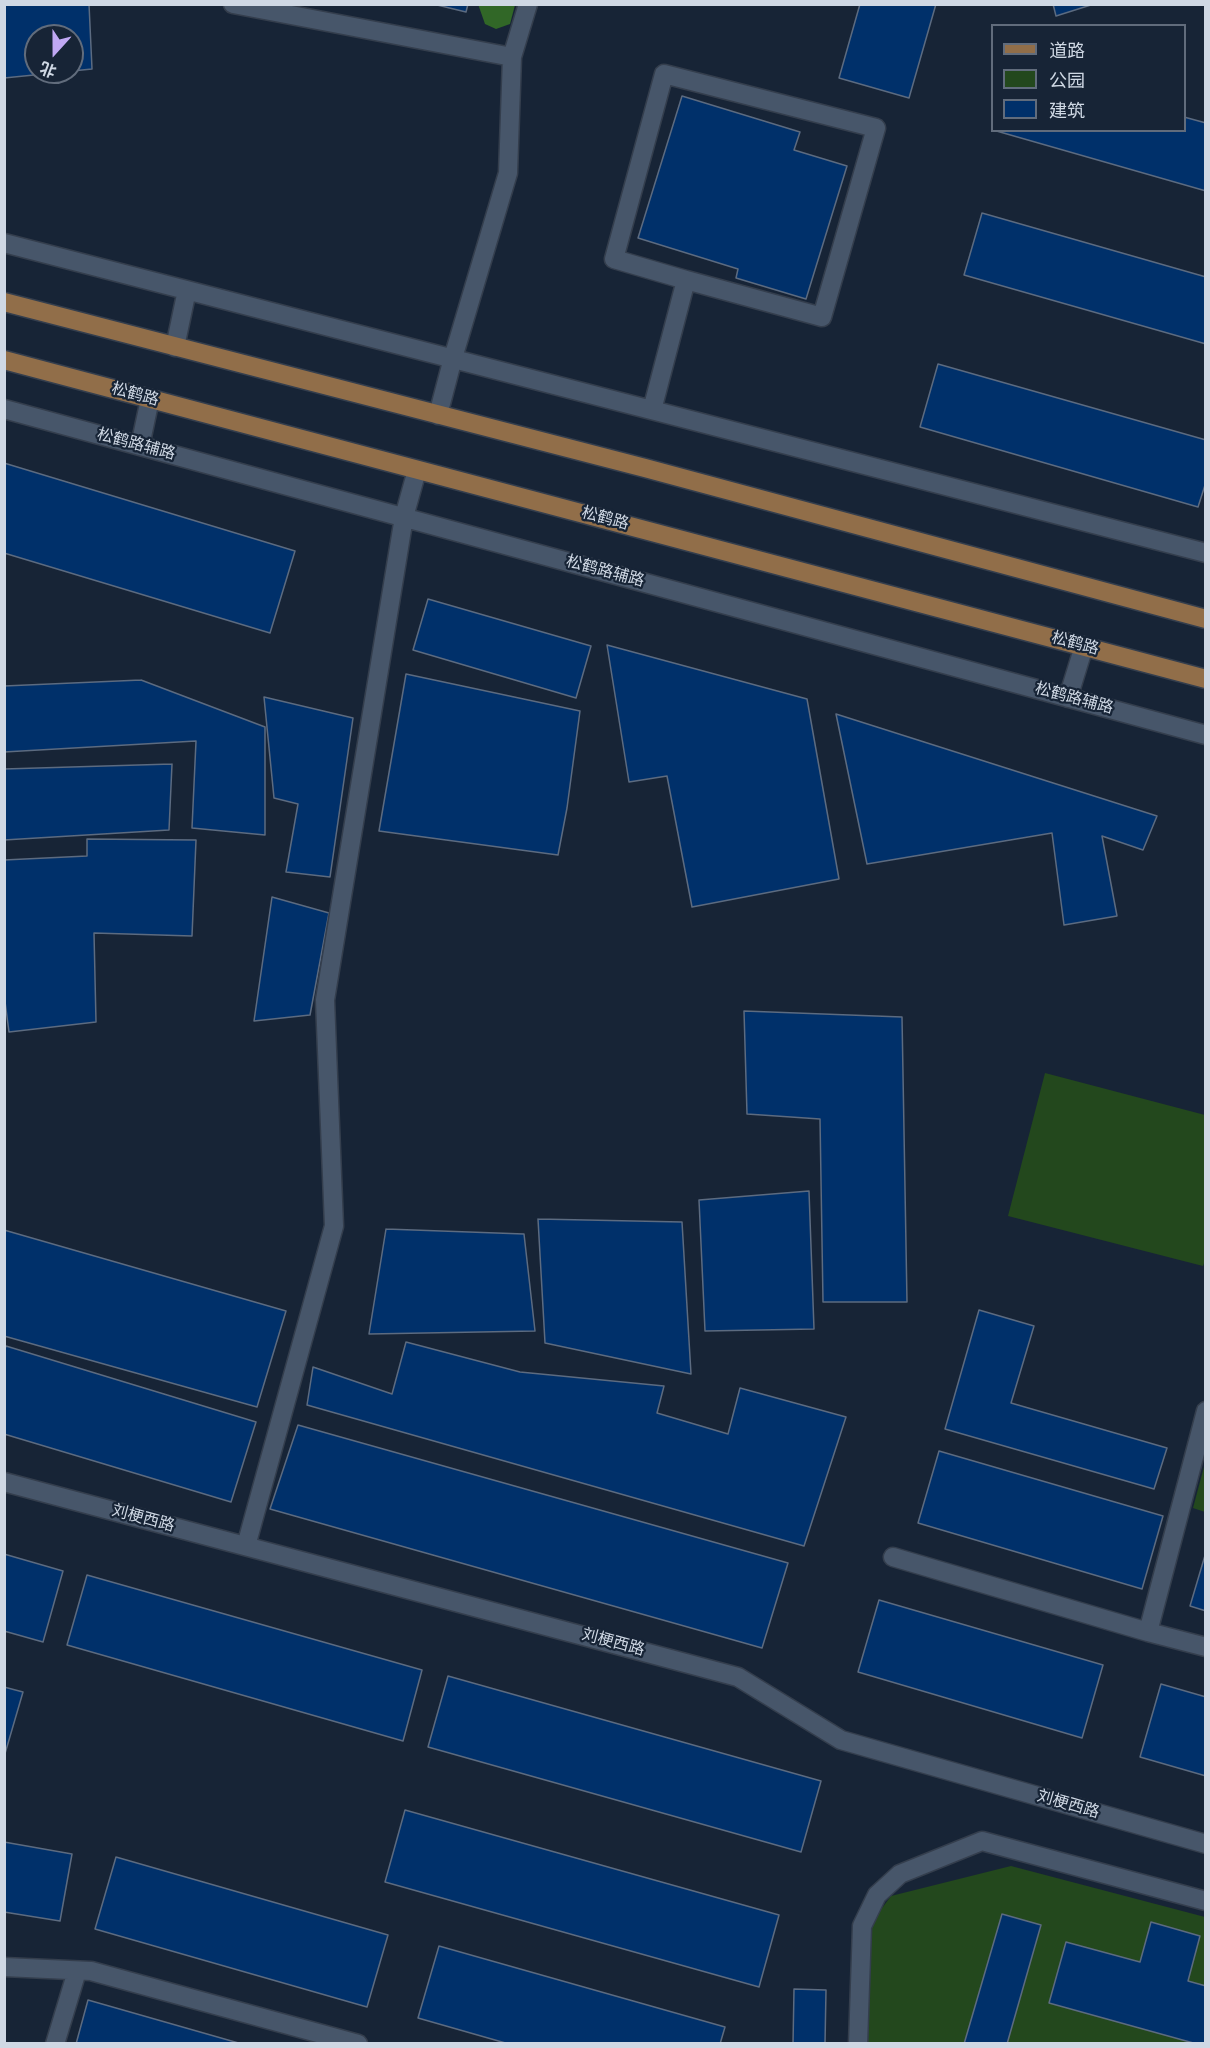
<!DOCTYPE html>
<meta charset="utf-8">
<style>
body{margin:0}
#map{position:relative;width:1210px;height:2048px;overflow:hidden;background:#172436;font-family:"Roboto Condensed","Noto Sans SC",sans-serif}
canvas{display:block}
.frame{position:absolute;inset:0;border:6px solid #cfd8e4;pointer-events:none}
.legend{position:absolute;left:991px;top:24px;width:195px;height:108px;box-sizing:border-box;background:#172436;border:2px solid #616c7c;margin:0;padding:8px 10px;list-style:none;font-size:18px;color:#cfd8e4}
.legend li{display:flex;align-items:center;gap:12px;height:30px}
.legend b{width:30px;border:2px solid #616c7c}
.north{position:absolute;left:24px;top:24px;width:60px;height:60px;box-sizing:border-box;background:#172436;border:2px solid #616c7c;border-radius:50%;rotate:201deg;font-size:16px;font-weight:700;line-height:24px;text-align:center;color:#cfd8e4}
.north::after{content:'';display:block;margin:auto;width:21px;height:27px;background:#c0a8f4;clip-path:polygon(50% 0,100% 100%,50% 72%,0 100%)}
</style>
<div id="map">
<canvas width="1210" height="2048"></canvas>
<div class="frame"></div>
<ul class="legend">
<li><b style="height:8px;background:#916e49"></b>道路</li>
<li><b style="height:16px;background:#23481d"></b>公园</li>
<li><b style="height:16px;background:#00306a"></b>建筑</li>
</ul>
<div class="north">北</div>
</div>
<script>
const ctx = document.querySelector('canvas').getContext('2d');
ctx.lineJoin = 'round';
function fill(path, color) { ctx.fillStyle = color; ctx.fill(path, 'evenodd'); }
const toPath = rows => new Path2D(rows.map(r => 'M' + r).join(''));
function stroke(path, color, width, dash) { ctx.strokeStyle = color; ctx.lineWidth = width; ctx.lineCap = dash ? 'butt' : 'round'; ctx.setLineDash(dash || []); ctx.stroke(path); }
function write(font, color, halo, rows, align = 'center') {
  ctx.font = font + ' "Roboto Condensed","Noto Sans SC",sans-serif'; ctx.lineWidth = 4.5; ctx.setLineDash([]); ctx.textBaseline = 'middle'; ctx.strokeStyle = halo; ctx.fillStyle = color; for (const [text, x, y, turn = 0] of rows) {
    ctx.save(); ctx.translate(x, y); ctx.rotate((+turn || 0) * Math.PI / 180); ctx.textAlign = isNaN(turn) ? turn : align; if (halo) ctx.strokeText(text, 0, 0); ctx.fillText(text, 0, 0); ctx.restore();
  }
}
fill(toPath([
 [1045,1073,1205,1115,1206,1258,1203,1266,1008,1216],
 [1205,1463,1206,1512,1205,1512,1193,1508],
 [1011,1866,1205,1917,1205,2043,860,2044,862,1935,891,1896]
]), '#23481d');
fill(toPath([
 [478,4,515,5,510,24,496,29,485,24]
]), '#316727');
const building = toPath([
 [4,4,89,4,92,69,72,71,72,36,36,36,36,72,64,72,4,78,4,4],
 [433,4,468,4,466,12,433,4],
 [860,4,936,4,909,98,839,78,860,4],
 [1053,4,1094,4,1056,16,1053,4],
 [682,96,800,132,794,150,847,166,806,299,736,278,738,269,638,238,682,96],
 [1184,117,1206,123,1206,191,993,130,1184,130,1184,117],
 [982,213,1206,277,1206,344,964,275,982,213],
 [938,364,1206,440,1206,482,1198,507,920,427,938,364],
 [4,463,295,551,270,633,4,553,4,463],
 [428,599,591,646,576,698,413,650,428,599],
 [607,645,807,699,839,879,692,907,667,776,629,782,607,645],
 [406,674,580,711,567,808,558,855,379,831,406,674],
 [141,680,265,727,265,835,192,828,196,741,4,752,4,686,141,680],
 [264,697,353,718,330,877,286,872,298,804,274,798,264,697],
 [836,714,1157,816,1143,850,1102,836,1117,916,1064,925,1052,833,867,864,836,714],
 [172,764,169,830,4,840,4,769,172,764],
 [87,839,196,840,192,936,94,933,96,1022,9,1032,4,994,4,860,87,856,87,839],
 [272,897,329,913,310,1015,254,1021,272,897],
 [744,1011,902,1017,907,1302,823,1302,820,1119,747,1114,744,1011],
 [809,1191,814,1329,705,1331,699,1200,809,1191],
 [538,1219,682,1222,691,1374,545,1343,538,1219],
 [386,1229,524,1234,535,1331,369,1334,386,1229],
 [4,1230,286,1311,257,1407,4,1336,4,1230],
 [979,1310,1034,1326,1011,1403,1167,1448,1154,1489,945,1429,979,1310],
 [406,1342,520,1372,664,1386,657,1413,728,1434,740,1388,846,1417,804,1546,307,1405,313,1367,392,1394,406,1342],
 [6,1346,256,1422,231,1502,4,1434,4,1352,6,1346],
 [298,1425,788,1563,762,1648,270,1509,298,1425],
 [939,1451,1163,1516,1142,1589,918,1523,939,1451],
 [1206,1552,1206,1611,1190,1606,1206,1552],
 [4,1554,63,1571,43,1642,4,1631,4,1554],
 [87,1575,422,1670,403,1741,67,1645,87,1575],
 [879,1600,1103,1665,1082,1738,858,1672,879,1600],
 [448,1676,821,1781,801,1852,428,1747,448,1676],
 [1161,1684,1206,1697,1206,1776,1140,1757,1161,1684],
 [4,1687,23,1692,4,1757,4,1687],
 [405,1810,779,1915,759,1987,385,1882,405,1810],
 [4,1842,72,1854,60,1921,4,1912,4,1842],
 [116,1857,388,1935,367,2007,95,1929,116,1857],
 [1002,1914,1041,1925,1007,2044,964,2044,1002,1914],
 [1151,1922,1200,1936,1188,1981,1206,1986,1206,2044,1197,2044,1049,2003,1066,1942,1140,1962,1151,1922],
 [439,1946,725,2027,720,2044,509,2044,418,2018,439,1946],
 [794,1989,826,1990,825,2044,793,2044,794,1989],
 [88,2000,242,2044,76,2044,88,2000]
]);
fill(building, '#00306a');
stroke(building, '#5c6b80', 1.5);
const minor = toPath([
 [233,4,512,57,508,173,453,358,438,415],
 [512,57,528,4],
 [4,243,1206,553],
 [175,347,187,290],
 [4,409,1206,735],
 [652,410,686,280,614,259,664,74,876,128,822,317,686,280],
 [140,446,150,399],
 [1068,698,1084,646],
 [4,1482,738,1677,841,1740,1206,1844],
 [246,1546,334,1226,325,1000,404,517,417,470],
 [893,1557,1148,1632,1206,1647],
 [1148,1632,1206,1411],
 [4,1967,91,1971,358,2044],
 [55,2044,77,1971],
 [858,2044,862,1926,877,1895,900,1874,982,1841,1206,1901]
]);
const major = toPath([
 [4,302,645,468,1206,619],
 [4,360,1206,679]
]);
stroke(minor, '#343e4d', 21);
stroke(major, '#343e4d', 21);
stroke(minor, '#47566a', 18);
stroke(major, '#916e49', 18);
write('16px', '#cfd8e4', '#172436', [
 ["松鹤路",135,395,15],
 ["松鹤路辅路",136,445,15],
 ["松鹤路",605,519,15],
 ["松鹤路辅路",605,572,15],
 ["松鹤路",1075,644,15],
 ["松鹤路辅路",1074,699,15],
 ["刘梗西路",143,1519,15],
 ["刘梗西路",613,1643,15],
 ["刘梗西路",1068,1805,16]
]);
</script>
